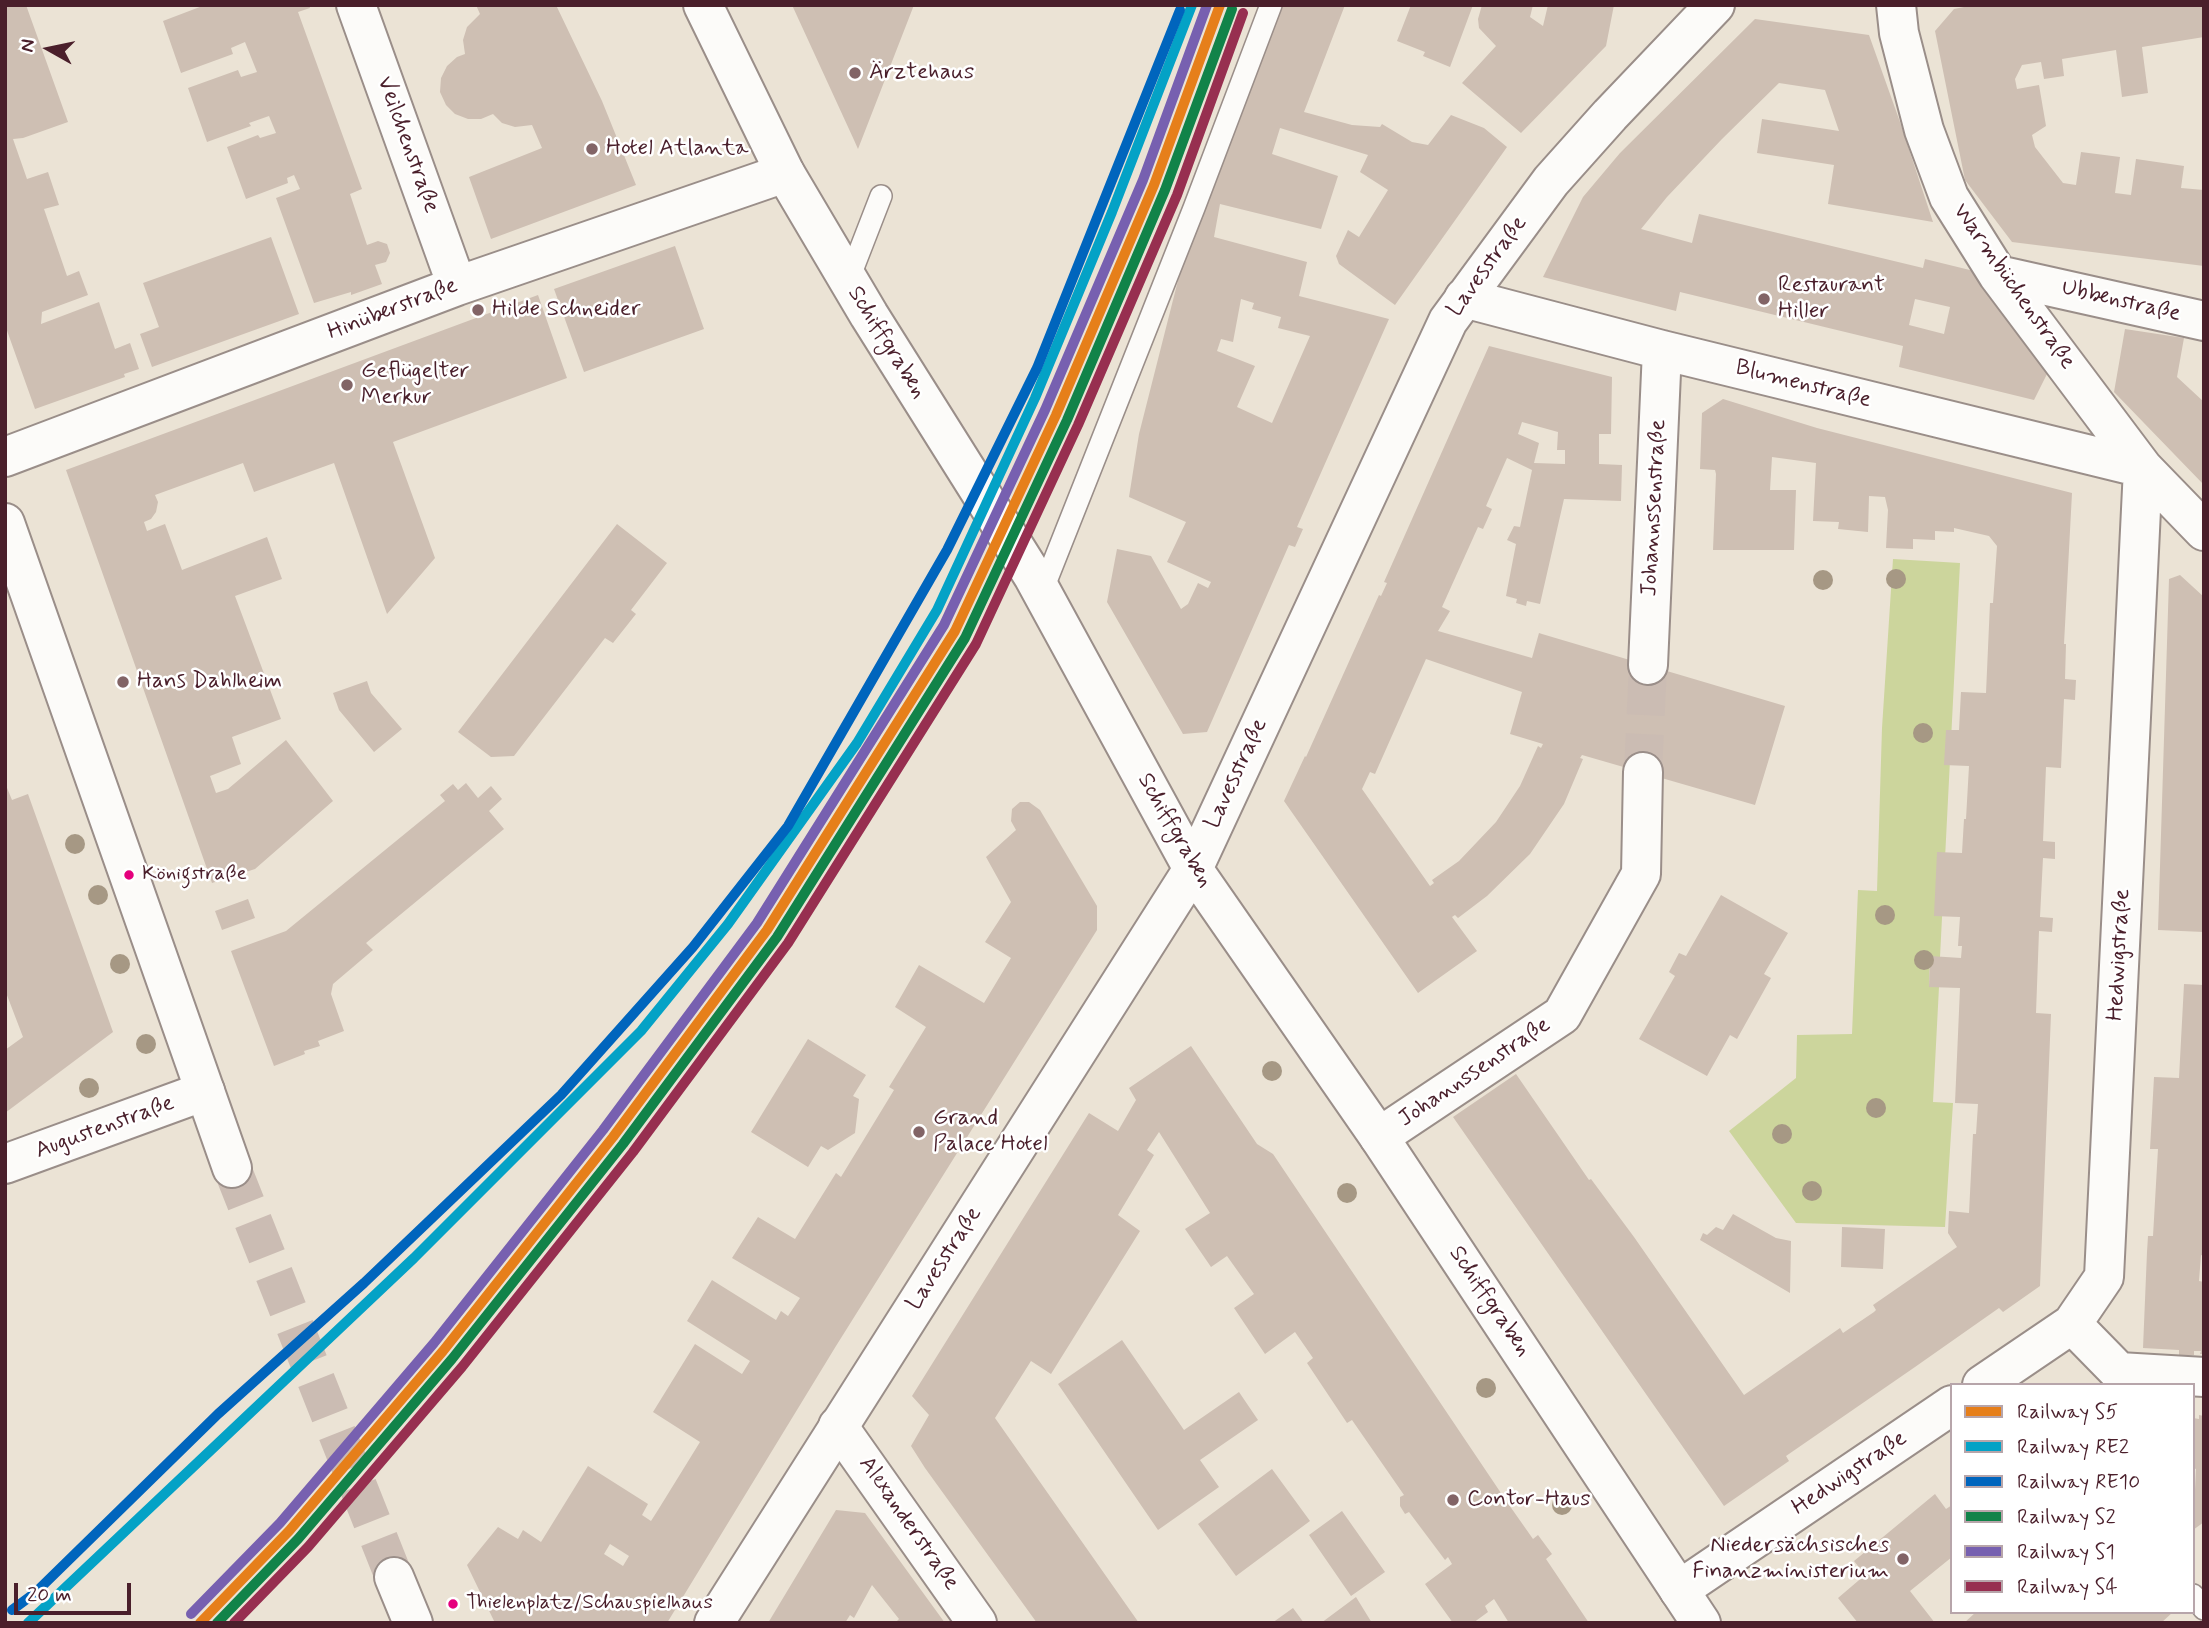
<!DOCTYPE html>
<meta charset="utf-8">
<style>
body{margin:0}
#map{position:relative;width:2209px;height:1628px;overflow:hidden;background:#ebe3d5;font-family:Mynerve,sans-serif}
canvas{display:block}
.frame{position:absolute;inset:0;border:7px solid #4a1f2b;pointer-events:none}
.legend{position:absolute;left:1950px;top:1383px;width:245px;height:231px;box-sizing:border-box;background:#fff;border:2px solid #b7a5aa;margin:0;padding:9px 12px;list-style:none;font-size:21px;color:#4a1f2b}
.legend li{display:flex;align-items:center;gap:14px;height:35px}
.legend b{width:35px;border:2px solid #b7a5aa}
.north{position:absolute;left:14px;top:14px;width:70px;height:70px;-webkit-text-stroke:5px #fff;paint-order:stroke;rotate:279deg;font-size:19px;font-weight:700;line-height:28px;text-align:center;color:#4a1f2b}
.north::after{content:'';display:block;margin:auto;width:24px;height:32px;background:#4a1f2b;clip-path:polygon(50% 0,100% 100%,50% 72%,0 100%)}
.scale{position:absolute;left:14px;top:1583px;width:117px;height:32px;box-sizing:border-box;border:4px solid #4a1f2b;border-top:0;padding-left:9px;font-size:21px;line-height:24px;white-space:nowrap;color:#4a1f2b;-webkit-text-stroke:5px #fff;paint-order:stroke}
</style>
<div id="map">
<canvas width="2209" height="1628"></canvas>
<div class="frame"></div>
<ul class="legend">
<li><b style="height:9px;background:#e67f1a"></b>Railway S5</li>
<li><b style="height:9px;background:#04a2c6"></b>Railway RE2</li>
<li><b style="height:9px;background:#0065bd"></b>Railway RE10</li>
<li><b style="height:9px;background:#118349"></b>Railway S2</li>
<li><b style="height:9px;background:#7760b0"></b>Railway S1</li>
<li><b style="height:9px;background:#972f50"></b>Railway S4</li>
</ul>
<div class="north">N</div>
<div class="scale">20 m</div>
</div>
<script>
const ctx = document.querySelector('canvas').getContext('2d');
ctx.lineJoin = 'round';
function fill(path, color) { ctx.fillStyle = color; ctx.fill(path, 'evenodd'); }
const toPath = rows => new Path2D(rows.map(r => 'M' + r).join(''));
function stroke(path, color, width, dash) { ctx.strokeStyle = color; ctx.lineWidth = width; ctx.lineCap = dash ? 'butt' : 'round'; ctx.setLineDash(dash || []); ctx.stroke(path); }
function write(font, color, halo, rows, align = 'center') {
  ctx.font = font + ' Mynerve,sans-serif'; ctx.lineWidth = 5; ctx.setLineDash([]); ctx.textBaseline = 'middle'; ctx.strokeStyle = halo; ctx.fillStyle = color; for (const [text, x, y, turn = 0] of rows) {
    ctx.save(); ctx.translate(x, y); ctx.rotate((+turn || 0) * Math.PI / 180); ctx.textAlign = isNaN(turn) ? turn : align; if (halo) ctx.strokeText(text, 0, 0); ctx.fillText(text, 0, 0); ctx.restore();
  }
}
fill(toPath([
 [1893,559,1960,563,1940,957,1930,957,1929,986,1939,987,1933,1102,1953,1103,1945,1227,1796,1223,1729,1131,1796,1078,1797,1035,1852,1034,1858,890,1877,891,1882,728]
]), '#ccd59c');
fill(toPath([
 [5,5,26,5,68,122,23,138,13,139,27,179,48,172,59,205,44,209,67,276,79,271,88,295,42,312,41,324,99,302,115,349,130,343,139,369,124,374,125,377,35,409,5,325],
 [205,5,207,7,212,5,309,5,310,8,298,12,362,189,350,194,367,245,378,241,387,244,390,253,386,262,375,265,382,284,351,295,351,292,314,303,276,198,300,189,294,175,287,178,288,183,246,199,227,147,258,135,260,138,276,133,269,116,249,123,251,126,207,142,188,88,238,70,241,77,257,72,245,42,231,48,233,54,181,73,163,21],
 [476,5,556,5,602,101,636,185,491,239,469,177,542,148,532,125,515,127,502,123,493,114,481,119,468,119,455,114,446,105,440,92,441,78,447,66,457,57,465,54,463,40,467,27,480,14],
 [792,5,914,5,858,149,854,140],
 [1281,5,1345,5,1304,112,1352,125,1380,127,1382,124,1412,142,1428,145,1451,115,1484,128,1507,147,1395,305,1339,264,1336,256,1348,230,1359,237,1388,190,1360,172,1368,155,1280,128,1272,154,1338,176,1321,229,1220,204,1214,237,1307,262,1299,296,1389,319,1297,527,1303,529,1295,547,1289,545,1207,732,1183,734,1107,602,1117,549,1151,556,1181,609,1188,604,1198,583,1208,588,1211,582,1167,562,1186,522,1129,497,1139,434,1187,245],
 [1241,299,1254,303,1252,309,1281,317,1278,328,1310,336,1272,423,1237,407,1255,366,1217,351,1221,339,1233,342],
 [1411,5,1473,5,1450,67,1423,56,1425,52,1397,41],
 [1482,5,1533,5,1530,17,1543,26,1548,5,1614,5,1606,46,1521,133,1462,83,1496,46,1479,28,1478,19],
 [1974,5,2204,5,2204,37,2142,47,2148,93,2122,97,2116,50,2062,59,2064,76,2044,79,2041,62,2022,65,2015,79,2017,89,2039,85,2046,126,2032,135,2035,147,2063,183,2076,185,2081,152,2120,157,2115,193,2131,195,2136,159,2184,166,2181,188,2204,190,2204,266,2012,242,1965,180,1935,31,1954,9],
 [1755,19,1869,35,1900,122,1933,222,1828,204,1834,165,1757,153,1762,119,1839,131,1825,90,1779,83,1722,139,1667,197,1641,229,1692,243,1699,214,1923,268,1925,259,1982,273,2047,374,2034,400,1899,367,1903,346,1680,292,1676,311,1543,277,1583,197,1620,153],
 [1915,299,1950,307,1944,334,1909,325],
 [271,237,299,314,152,367,140,334,159,327,143,283],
 [675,246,704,329,584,372,554,289],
 [538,295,567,378,393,442,435,558,387,614,334,463,254,492,243,463,155,495,158,502,156,512,151,519,144,522,147,531,165,524,182,570,267,537,282,579,235,596,281,719,232,737,241,764,210,776,216,793,228,789,286,740,333,801,255,869,212,883,66,470],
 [2125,329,2184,338,2177,377,2204,402,2204,485,2114,392],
 [1489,346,1612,377,1611,434,1599,434,1599,464,1622,465,1621,501,1564,499,1540,604,1527,601,1526,606,1516,603,1517,599,1506,596,1516,544,1507,540,1514,526,1520,527,1532,470,1507,458,1486,506,1492,509,1483,529,1478,527,1442,607,1450,611,1438,631,1532,658,1539,633,1542,634,1785,706,1755,805,1582,755,1580,758,1583,759,1564,804,1530,854,1487,896,1458,918,1455,915,1452,917,1477,951,1418,993,1284,801,1305,756,1306,757,1379,595,1381,596,1387,583,1384,582],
 [1522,422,1558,432,1557,450,1565,450,1565,464,1534,463,1539,443,1518,434],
 [1426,659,1522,692,1510,734,1543,744,1541,748,1538,746,1520,786,1496,822,1459,861,1432,880,1434,883,1430,886,1362,789,1370,772,1375,774],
 [1723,399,1817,428,2072,493,2064,644,2066,644,2065,679,2076,680,2075,700,2064,699,2061,768,2046,767,2043,841,2055,842,2055,859,2043,858,2040,917,2053,918,2052,932,2039,931,2036,1013,2051,1014,2040,1286,2003,1312,1999,1308,1915,1367,1786,1456,1789,1461,1724,1506,1453,1117,1516,1074,1589,1180,1591,1179,1634,1237,1744,1395,1840,1328,1843,1333,1874,1312,1876,1310,1873,1305,1957,1247,1948,1233,1949,1211,1969,1213,1973,1134,1976,1134,1978,1104,1955,1103,1960,988,1929,987,1930,956,1961,958,1962,946,1958,946,1960,917,1934,916,1937,852,1962,853,1964,819,1966,819,1969,766,1944,765,1946,730,1959,730,1961,692,1986,693,1990,603,1993,603,1997,546,1989,536,1954,528,1954,532,1935,531,1935,540,1913,539,1913,549,1886,548,1888,510,1885,497,1869,496,1868,532,1838,529,1839,522,1813,521,1816,463,1772,457,1770,490,1796,490,1794,550,1713,550,1716,474,1715,470,1700,469,1702,413],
 [617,524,667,563,631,610,636,614,613,643,605,638,514,756,491,757,458,732],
 [2180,575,2204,597,2204,932,2158,930,2169,579],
 [367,681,371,693,402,729,374,752,339,710,333,693],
 [5,783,12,800,28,794,113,1032,5,1113,5,1050,23,1037,5,990],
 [466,783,478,798,491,786,502,799,489,811,504,829,366,943,373,950,333,984,331,994,344,1031,318,1041,320,1046,304,1051,305,1054,274,1066,231,951,286,931,445,801,440,795,453,784,458,790],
 [1020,802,1029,802,1040,810,1097,906,1097,930,836,1346,667,1623,495,1623,467,1565,498,1527,518,1539,523,1530,541,1542,588,1466,648,1504,642,1515,651,1521,658,1510,700,1442,653,1412,695,1344,742,1374,750,1361,687,1321,712,1280,776,1320,781,1311,788,1316,800,1298,732,1258,758,1217,795,1239,836,1173,841,1177,894,1090,889,1087,926,1027,895,1007,919,965,984,1003,1011,958,985,942,1011,902,986,857,1016,830,1011,821,1012,809],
 [610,1544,629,1556,623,1566,604,1554],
 [1721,895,1788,933,1764,974,1771,978,1737,1039,1730,1035,1707,1076,1639,1039,1675,976,1669,972,1679,953,1686,956],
 [248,899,255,918,222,930,215,911],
 [2184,984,2204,985,2204,1256,2201,1255,2199,1281,2204,1282,2204,1354,2200,1354,2201,1351,2194,1351,2194,1355,2179,1355,2179,1350,2143,1348,2147,1252,2148,1236,2153,1236,2158,1149,2150,1149,2154,1077,2179,1078],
 [808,1039,866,1075,853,1096,859,1099,855,1133,828,1150,821,1146,808,1167,751,1132],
 [1191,1046,1257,1144,1273,1154,1507,1502,1533,1539,1538,1535,1552,1554,1546,1559,1589,1623,1509,1623,1494,1599,1485,1606,1488,1612,1473,1623,1453,1623,1425,1584,1452,1564,1448,1557,1445,1560,1409,1512,1405,1514,1400,1506,1400,1497,1404,1495,1352,1420,1347,1423,1307,1363,1313,1358,1295,1332,1265,1354,1234,1308,1254,1294,1227,1256,1211,1267,1185,1229,1210,1213,1159,1132,1147,1150,1154,1155,1118,1215,1140,1231,1051,1374,1031,1361,995,1418,1139,1623,1037,1623,925,1468,911,1446,929,1415,912,1396,1089,1113,1118,1131,1136,1100,1129,1088],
 [1733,1214,1776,1238,1791,1241,1790,1293,1700,1240,1703,1233,1707,1235,1716,1227,1723,1230],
 [1842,1227,1885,1229,1883,1269,1841,1267],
 [1122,1340,1184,1430,1239,1392,1258,1420,1200,1460,1219,1487,1158,1530,1058,1384],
 [2199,1415,2204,1416,2204,1522,2193,1530,2196,1469,2193,1468,2193,1418,2199,1419],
 [1272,1469,1310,1521,1236,1576,1198,1524],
 [1935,1494,1946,1509,1952,1505,1952,1557,1910,1591,1935,1623,1858,1623,1838,1598,1865,1575,1854,1561],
 [836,1510,865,1513,945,1623,895,1623,899,1619,872,1585,854,1618,850,1615,845,1623,768,1623],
 [1342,1511,1385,1572,1351,1596,1309,1535],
 [1356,1597,1372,1623,1321,1623],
 [1293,1608,1304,1623,1272,1623],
 [1976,1612,2173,1612,2161,1623,1964,1623]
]), '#cebfb3');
stroke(toPath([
 [1643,772,1648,665]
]), '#cbbcb3', 38, [38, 19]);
stroke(toPath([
 [232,1168,394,1577]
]), '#cbbcb3', 38, [38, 19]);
const lane = toPath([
 [848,281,881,196],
 [1041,594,1194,208,1271,5],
 [2193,1595,2204,1609]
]);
const street = toPath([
 [356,5,457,286],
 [1896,5,1899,33,1924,130,1949,197,1998,275,2143,468,2204,531],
 [1998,275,2204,321],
 [1464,298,1662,350,2143,468,2104,1277,2072,1324,1982,1385],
 [5,457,457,286,785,173],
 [1648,665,1662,350],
 [1379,1137,1562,1015,1641,874,1643,772],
 [5,1164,205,1091],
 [2072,1324,2119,1372,2204,1377],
 [838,1426,977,1623],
 [1679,1590,1952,1405]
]);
const secondary = toPath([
 [703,5,785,173,869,315,1033,576,1193,869,1379,1137,1701,1623],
 [5,523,232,1168],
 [394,1577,413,1623],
 [714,1623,1193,869,1448,321,1551,181,1610,115,1715,5]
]);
stroke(lane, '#9a8e89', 24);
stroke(street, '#9a8e89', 42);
stroke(secondary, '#9a8e89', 42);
stroke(lane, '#fcfbf9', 21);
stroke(street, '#fcfbf9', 38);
stroke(secondary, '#fcfbf9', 38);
stroke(toPath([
 [200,1623,289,1531,443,1351,613,1137,767,930,955,631,1056,415,1154,185,1220,5]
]), '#e67f1a', 10);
stroke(toPath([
 [28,1623,414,1258,641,1031,728,924,857,743,937,610,1035,398,1112,212,1192,5]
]), '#04a2c6', 10);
stroke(toPath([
 [12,1610,35,1593,218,1414,364,1283,561,1095,693,947,788,826,947,550,1037,368,1180,10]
]), '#0065bd', 10);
stroke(toPath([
 [217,1623,298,1539,452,1359,623,1144,777,937,965,638,1067,420,1165,190,1232,9]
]), '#118349', 10);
stroke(toPath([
 [191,1614,280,1523,434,1343,603,1130,757,923,944,625,1045,410,1143,180,1207,5]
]), '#7760b0', 10);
stroke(toPath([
 [234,1623,308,1547,462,1367,633,1152,788,943,976,644,1078,425,1177,195,1243,13]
]), '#972f50', 10);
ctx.fillStyle = '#a69884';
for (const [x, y] of [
 [1896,579],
 [1823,580],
 [1923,733],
 [75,844],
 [98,895],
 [1885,915],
 [1924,960],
 [120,964],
 [146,1044],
 [1272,1071],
 [89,1088],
 [1876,1108],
 [1782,1134],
 [1812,1191],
 [1347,1193],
 [1486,1388],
 [1562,1505]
]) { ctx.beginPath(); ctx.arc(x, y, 10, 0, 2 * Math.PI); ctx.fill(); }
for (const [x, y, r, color] of [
 [855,73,7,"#826466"],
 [592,149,7,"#826466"],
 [1764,299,7,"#826466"],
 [478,310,7,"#826466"],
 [347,385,7,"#826466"],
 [123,682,7,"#826466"],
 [129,875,6,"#e5007d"],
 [919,1132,7,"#826466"],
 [1453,1500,7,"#826466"],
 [1903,1559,7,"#826466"],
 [453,1604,6,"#e5007d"]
]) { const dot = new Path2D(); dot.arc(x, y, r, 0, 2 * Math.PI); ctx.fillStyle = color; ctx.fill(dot); stroke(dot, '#fff', 2.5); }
write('21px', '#4a1f2b', '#fff', [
 ["Königstraße",142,875],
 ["Thielenplatz/Schauspielhaus",466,1604]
], 'left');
write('23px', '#4a1f2b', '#fff', [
 ["Ärztehaus",869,73],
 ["Hotel Atlanta",606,149],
 ["Restaurant",1778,286],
 ["Hiller",1778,312],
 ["Hilde Schneider",492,310],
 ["Geflügelter",361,372],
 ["Merkur",361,398],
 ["Hans Dahlheim",137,682],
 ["Grand",933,1119],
 ["Palace Hotel",933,1145],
 ["Contor-Haus",1467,1500],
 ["Niedersächsisches",1889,1546,"right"],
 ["Finanzministerium",1889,1572,"right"]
], 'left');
write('23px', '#4a1f2b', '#fff', [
 ["Veilchenstraße",407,145,70],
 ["Lavesstraße",1488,267,-54],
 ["Warmbüchenstraße",2013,287,55],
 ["Ubbenstraße",2121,302,13],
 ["Hinüberstraße",393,310,-21],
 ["Schiffgraben",886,343,58],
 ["Blumenstraße",1803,385,14],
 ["Johannssenstraße",1655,508,-87],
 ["Lavesstraße",1237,774,-65],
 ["Schiffgraben",1174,831,60],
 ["Hedwigstraße",2120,955,-87],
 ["Johannssenstraße",1475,1073,-34],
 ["Augustenstraße",105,1128,-20],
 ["Lavesstraße",945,1259,-57],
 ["Schiffgraben",1489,1302,56],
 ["Hedwigstraße",1850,1474,-34],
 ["Alexanderstraße",908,1524,55]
]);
</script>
